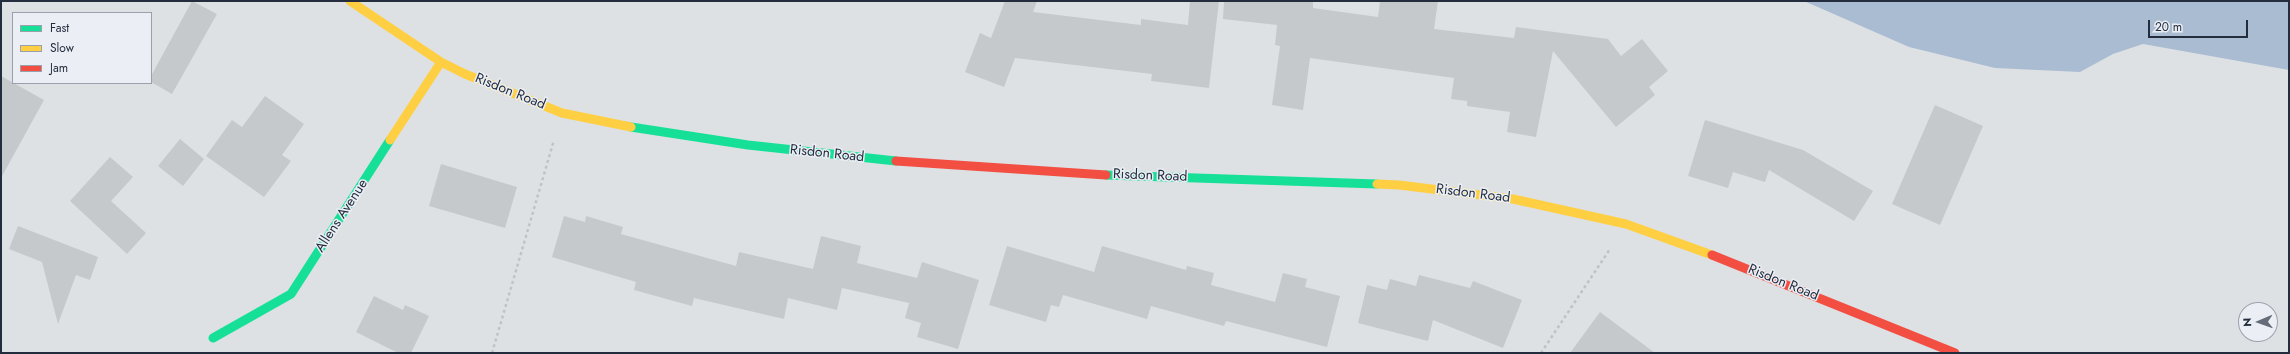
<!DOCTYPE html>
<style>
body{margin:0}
#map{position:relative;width:2290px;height:354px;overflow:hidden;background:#dee1e4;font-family:Jost,sans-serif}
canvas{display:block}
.frame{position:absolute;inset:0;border:2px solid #242d3e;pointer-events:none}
.legend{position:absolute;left:12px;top:12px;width:140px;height:72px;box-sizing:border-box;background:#ebeff5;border:1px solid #9ba1ac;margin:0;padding:5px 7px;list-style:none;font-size:12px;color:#242d3e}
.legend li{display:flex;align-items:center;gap:8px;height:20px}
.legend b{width:20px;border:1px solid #9ba1ac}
.north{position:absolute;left:2238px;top:302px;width:40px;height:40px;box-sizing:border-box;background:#ebeff5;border:1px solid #9ba1ac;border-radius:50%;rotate:268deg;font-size:11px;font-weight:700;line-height:16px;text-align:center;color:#242d3e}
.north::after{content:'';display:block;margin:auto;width:14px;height:18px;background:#656c78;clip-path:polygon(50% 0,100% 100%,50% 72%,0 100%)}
.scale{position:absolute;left:2148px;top:20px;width:100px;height:18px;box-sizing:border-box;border:2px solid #242d3e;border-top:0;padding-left:5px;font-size:12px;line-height:14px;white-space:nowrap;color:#242d3e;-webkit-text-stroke:3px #ebeff5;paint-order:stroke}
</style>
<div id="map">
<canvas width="2290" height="354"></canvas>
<div class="frame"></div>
<ul class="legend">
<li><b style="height:5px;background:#16e098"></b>Fast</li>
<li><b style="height:5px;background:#ffcf43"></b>Slow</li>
<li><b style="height:5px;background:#f24e42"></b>Jam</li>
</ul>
<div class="north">N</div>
<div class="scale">20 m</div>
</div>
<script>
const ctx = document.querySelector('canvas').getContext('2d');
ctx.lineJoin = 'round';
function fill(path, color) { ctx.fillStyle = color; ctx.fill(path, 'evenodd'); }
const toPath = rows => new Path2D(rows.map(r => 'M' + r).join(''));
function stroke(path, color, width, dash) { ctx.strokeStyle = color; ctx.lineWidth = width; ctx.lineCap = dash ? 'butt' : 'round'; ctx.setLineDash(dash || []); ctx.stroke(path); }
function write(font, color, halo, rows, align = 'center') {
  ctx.font = font + ' Jost,sans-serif'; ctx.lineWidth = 3; ctx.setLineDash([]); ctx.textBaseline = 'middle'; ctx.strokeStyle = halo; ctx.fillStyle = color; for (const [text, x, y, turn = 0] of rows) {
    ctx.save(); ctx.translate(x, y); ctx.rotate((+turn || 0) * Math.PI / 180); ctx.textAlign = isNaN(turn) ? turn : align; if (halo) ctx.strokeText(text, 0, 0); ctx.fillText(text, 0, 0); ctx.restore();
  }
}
fill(toPath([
 [1804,1,2289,1,2289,70,2143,44,2113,54,2080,72,1995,68,1909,47]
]), '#aabcd2');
fill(toPath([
 [192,1,217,14,172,94,151,82,151,76],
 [1005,1,1037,1,1033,12,1141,25,1141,19,1188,25,1190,1,1219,1,1209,88,1151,81,1152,74,1015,58,1004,87,965,72,980,33,991,38],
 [1224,1,1313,1,1313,8,1378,17,1380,1,1438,1,1434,29,1514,38,1516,27,1608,39,1621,56,1642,39,1668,71,1649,87,1655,95,1616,127,1553,51,1536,137,1507,132,1510,112,1467,106,1467,101,1451,99,1454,78,1310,58,1303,110,1272,105,1280,46,1275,45,1277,25,1223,19],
 [1,76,44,100,1,178],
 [265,96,304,124,282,155,291,161,264,197,206,156,232,120,242,127],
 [1935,105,1983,126,1940,225,1892,204],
 [1705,120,1803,150,1873,191,1854,221,1769,170,1765,182,1733,172,1728,188,1688,176],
 [180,139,204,159,183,186,158,166],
 [110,157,133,177,111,201,146,233,127,254,70,201],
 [441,164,517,187,505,228,429,206],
 [564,216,585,222,586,216,623,227,621,234,736,266,739,252,813,269,821,236,861,246,857,263,917,278,922,262,979,280,958,349,917,337,921,323,905,318,909,303,842,288,837,310,788,298,784,319,694,298,692,306,634,290,636,282,552,257],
 [18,226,98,257,90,280,76,275,58,324,42,262,9,249],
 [1007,246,1094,272,1102,246,1186,270,1187,266,1214,273,1211,285,1275,302,1283,273,1307,279,1305,287,1340,296,1327,347,1226,321,1224,326,1151,306,1147,319,1063,295,1059,307,1051,305,1046,322,989,305],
 [1419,275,1470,288,1473,281,1522,300,1503,348,1433,320,1428,341,1358,323,1367,285,1387,290,1390,279,1416,286],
 [374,296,403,310,405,305,429,316,411,353,398,353,356,332],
 [1600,312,1655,353,1570,353]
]), '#c5c9cc');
stroke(toPath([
 [492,353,554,140],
 [1541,353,1610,249]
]), '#c0c2c7', 2.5, [3, 3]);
stroke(toPath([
 [631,127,748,145,896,161],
 [1106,175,1377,184],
 [213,338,291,294,390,140]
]), '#16e098', 9);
stroke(toPath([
 [350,1,441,62,465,74,562,113,631,127],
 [390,140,441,62],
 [1377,184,1399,185,1513,199,1626,224,1712,255]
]), '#ffcf43', 9);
stroke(toPath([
 [896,161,1106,175],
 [1712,255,1955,353]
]), '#f24e42', 9);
write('14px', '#242d3e', '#ebeff5', [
 ["Risdon Road",510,92,22],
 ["Risdon Road",827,154,6],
 ["Risdon Road",1150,176,2],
 ["Risdon Road",1473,194,7],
 ["Allens Avenue",342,216,-57],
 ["Risdon Road",1783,283,22]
]);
</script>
